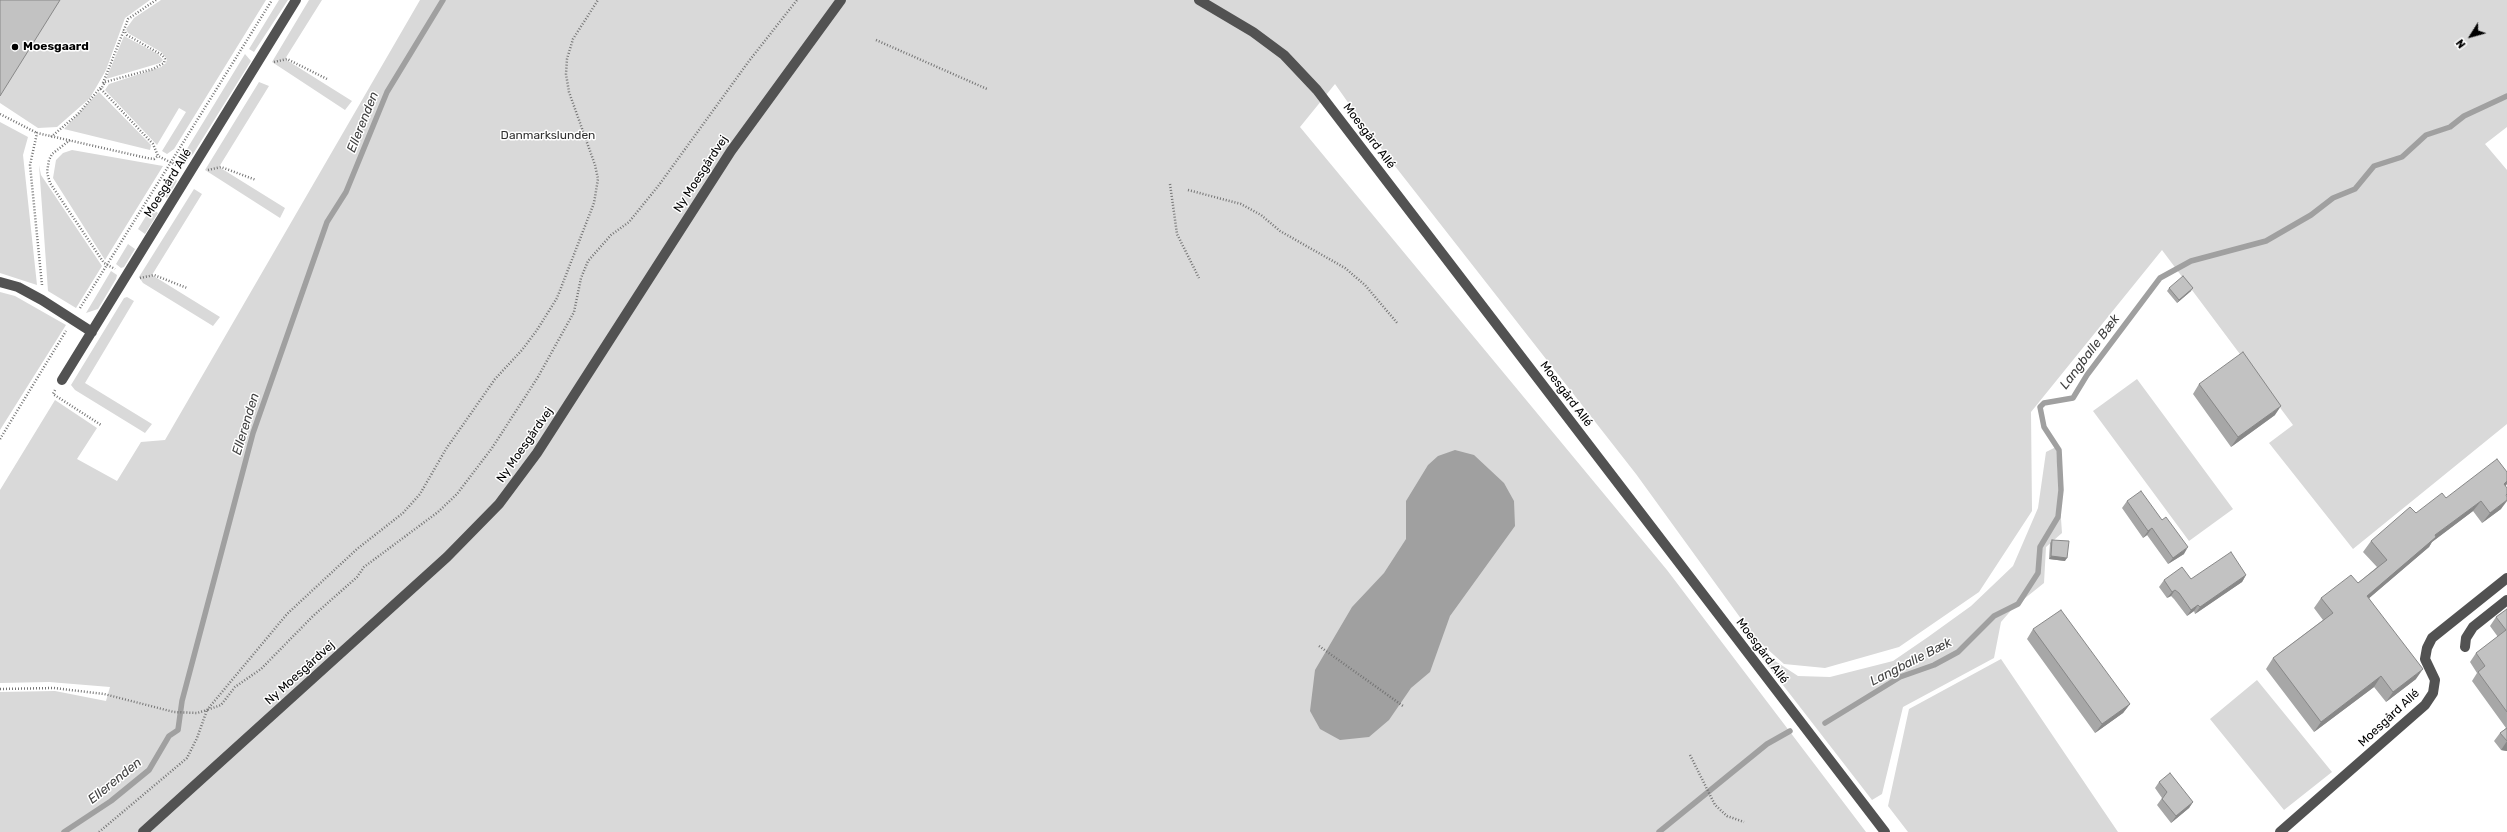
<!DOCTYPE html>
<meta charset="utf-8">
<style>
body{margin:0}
#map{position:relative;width:2507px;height:832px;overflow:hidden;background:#fff;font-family:Rubik,sans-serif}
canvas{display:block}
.north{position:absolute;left:2451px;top:16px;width:40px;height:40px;-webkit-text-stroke:3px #fff;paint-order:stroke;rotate:233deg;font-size:11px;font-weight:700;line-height:16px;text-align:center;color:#000}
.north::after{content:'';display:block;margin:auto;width:14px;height:18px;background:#000;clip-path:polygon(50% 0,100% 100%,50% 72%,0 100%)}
</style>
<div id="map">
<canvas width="2507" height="832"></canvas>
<div class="north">N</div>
</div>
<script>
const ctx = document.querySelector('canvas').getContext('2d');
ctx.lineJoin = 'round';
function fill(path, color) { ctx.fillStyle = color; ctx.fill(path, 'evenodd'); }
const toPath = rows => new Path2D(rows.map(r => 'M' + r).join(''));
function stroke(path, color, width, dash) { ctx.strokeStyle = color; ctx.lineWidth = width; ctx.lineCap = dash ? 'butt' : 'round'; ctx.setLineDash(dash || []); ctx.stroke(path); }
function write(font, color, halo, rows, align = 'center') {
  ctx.font = font + ' Rubik,sans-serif'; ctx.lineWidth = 3; ctx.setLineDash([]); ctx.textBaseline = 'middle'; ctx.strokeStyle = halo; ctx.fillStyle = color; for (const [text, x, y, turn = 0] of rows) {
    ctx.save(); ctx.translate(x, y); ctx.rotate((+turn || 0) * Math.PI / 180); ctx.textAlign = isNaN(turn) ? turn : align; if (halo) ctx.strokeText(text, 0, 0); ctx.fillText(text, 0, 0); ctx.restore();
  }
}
fill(toPath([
 [59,0,150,0,125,18,106,70,90,98,57,127,38,128,0,103,0,94],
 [161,0,266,0,174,149,167,154,162,151,186,112,179,108,157,145,105,90,109,84,161,67,166,63,167,59,161,52,128,33,126,29,134,18],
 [279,0,288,0,254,52,249,49],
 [309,0,322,0,285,59,352,101,345,110,272,62],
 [420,0,2507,0,2507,127,2485,144,2507,170,2507,424,2353,549,2269,443,2293,425,2162,250,2031,412,2032,511,1979,592,1899,647,1825,668,1784,664,1755,638,1636,474,1373,138,1335,84,1300,127,1667,570,1866,832,0,832,0,692,55,691,106,701,110,687,49,682,0,683,0,490,55,400,97,428,77,459,117,481,141,442,165,440],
 [124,36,158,54,163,60,160,63,106,79],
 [245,54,251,61,193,154,189,158,182,157],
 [259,82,269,86,219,167,285,208,280,218,205,170],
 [99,92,151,145,150,150,64,129],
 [0,122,28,137,23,155,37,285,0,273],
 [72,150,163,166,105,260,53,178,56,160,63,153],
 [39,165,41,175,102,266,76,308,48,291],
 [171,174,177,181,167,198,160,193],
 [194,189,202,194,152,275,220,317,213,326,143,283,139,277],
 [151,208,158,213,145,234,138,229],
 [128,244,135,249,124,267,121,268,116,264],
 [111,271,117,275,116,279,98,309,86,313],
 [0,292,15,296,66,325,0,430],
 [127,297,134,301,85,383,152,424,145,433,75,390,71,385,124,298],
 [2137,379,2233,509,2189,541,2093,411],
 [2056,447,2062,533,2046,547,2044,583,2014,607,2001,622,1994,658,1903,707,1882,794,1872,800,1762,658,1766,655,1798,676,1830,677,1893,661,1928,637,1971,606,2013,566,2038,508,2046,452],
 [2001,659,2103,810,2118,832,1908,832,1888,806,1909,709],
 [2257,680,2332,772,2284,810,2210,719]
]), '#d9d9d9');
fill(toPath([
 [1455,450,1474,455,1504,483,1514,501,1515,526,1450,616,1430,672,1411,688,1389,720,1369,737,1340,740,1320,729,1310,711,1315,670,1352,607,1384,573,1406,539,1406,501,1428,465,1438,456]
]), '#a0a0a0');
stroke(toPath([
 [1825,723,1900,677,1934,665,1958,652,1994,616,2018,604,2038,573,2040,547,2058,517,2061,490,2059,450,2044,427,2040,407,2044,403,2073,398,2087,375,2160,278,2191,261,2266,241,2311,215,2333,198,2355,189,2374,166,2402,157,2426,135,2450,127,2464,116,2507,96],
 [64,832,111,801,149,770,169,736,178,730,182,701,253,433,327,222,346,192,387,92,443,0],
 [1659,832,1767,744,1790,731]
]), '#a0a0a0', 5.5);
stroke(toPath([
 [156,0,128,19,124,30,127,35,162,55,165,59,164,63,153,69,105,82,101,89,153,144,158,156,178,166],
 [876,40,987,89],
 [274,62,287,59,327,79],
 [103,83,124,30],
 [0,114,37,133],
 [51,137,78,114,101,87],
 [70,140,52,154,49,160,47,172,50,183,104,263,115,269],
 [208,170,221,167,256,180],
 [1170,184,1177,234,1199,278],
 [1188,190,1241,204,1261,215,1280,231,1345,268,1365,285,1398,324],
 [140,278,154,275,187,288],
 [42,285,30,165,37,133,147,158,154,159,158,156],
 [80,308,272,0],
 [55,390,53,394,101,425],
 [0,439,66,331],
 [1319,646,1403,706],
 [0,689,54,688,104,694,174,712,197,713,207,710,287,614,357,549,403,513,420,494,446,449,495,379,522,350,537,330,557,298,594,203,598,179,595,165,569,92,566,74,567,59,573,39,598,0],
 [1690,755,1715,805,1727,816,1744,822],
 [99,832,187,758,197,738,207,710,221,705,235,687,261,669,313,616,357,577,364,567,438,512,457,494,492,448,538,377,574,312,581,278,588,261,611,235,629,222,659,185,749,61,797,0]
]), '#747474', 2.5, [1, 2]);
stroke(toPath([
 [1199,0,1253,32,1284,55,1317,90,1885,832],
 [0,282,18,287,42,300,92,332],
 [62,380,296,0],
 [2465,647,2466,638,2473,627,2507,600],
 [143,832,447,557,499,504,537,453,731,151,841,0],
 [2280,832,2425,705,2433,693,2435,680,2425,659,2427,648,2432,638,2507,578]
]), '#525252', 10);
fill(toPath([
 [2169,288,2191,291,2177,303,2167,291],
 [2199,384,2275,415,2231,447,2193,394],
 [2506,486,2501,509,2482,523,2473,511,2432,542,2429,547,2369,598,2416,679,2386,702,2374,687,2314,732,2266,669,2273,658,2323,620,2314,608,2321,598,2358,583,2377,567,2363,552,2371,541,2416,513,2446,498],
 [2127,501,2162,520,2184,554,2168,564,2147,535,2143,538,2122,508],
 [2052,540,2065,561,2049,559,2050,543],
 [2246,575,2242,582,2195,614,2194,611,2187,616,2174,599,2171,596,2167,598,2159,587,2164,580,2191,579],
 [2507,609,2507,751,2501,750,2494,741,2500,733,2506,728,2472,681,2477,673,2470,662,2476,653,2498,637,2490,626,2496,617],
 [2033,629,2130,704,2123,713,2095,733,2027,639],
 [2159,782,2193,802,2189,808,2171,823,2157,805,2162,798,2155,788]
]), '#a7a7a7');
fill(toPath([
 [2193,288,2191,291,2177,303,2179,300],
 [2281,406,2275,415,2231,447,2238,437],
 [2507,481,2507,484,2504,489,2504,484],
 [2507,500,2507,501,2501,509,2482,523,2490,513],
 [2481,501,2473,511,2432,542,2429,547,2360,606,2367,596,2435,535],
 [2152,528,2147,535,2143,538,2148,531],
 [2188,547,2184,554,2168,564,2173,558],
 [2051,556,2067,558,2065,561,2049,559],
 [2246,575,2242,582,2195,614,2200,607],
 [2175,590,2171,596,2167,598,2172,592],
 [2198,605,2194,611,2187,616,2191,610],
 [2423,669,2416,679,2386,702,2393,692],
 [2381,676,2374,687,2314,732,2321,722],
 [2130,704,2123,713,2095,733,2102,724],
 [2507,741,2507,751,2501,750],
 [2193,802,2189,808,2171,823,2176,816]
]), '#888');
const building = toPath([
 [0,0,60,0,0,96,0,0],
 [2183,276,2193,288,2179,300,2169,288,2183,276],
 [2243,352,2281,406,2238,437,2199,384,2243,352],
 [2497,459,2507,472,2507,481,2504,484,2507,488,2507,494,2506,495,2507,497,2507,500,2490,513,2481,501,2435,535,2436,537,2367,596,2423,669,2393,692,2381,676,2321,722,2273,658,2333,613,2321,598,2351,575,2358,583,2387,560,2371,541,2410,507,2416,513,2442,493,2446,498,2497,459],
 [2141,491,2162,520,2166,517,2188,547,2173,558,2152,528,2148,531,2127,501,2141,491],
 [2052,540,2069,541,2067,558,2051,556,2052,540],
 [2231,552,2246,575,2200,607,2198,605,2191,610,2179,593,2175,590,2172,592,2164,580,2182,567,2191,579,2231,552],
 [2507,609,2507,712,2478,672,2485,666,2476,653,2506,630,2496,617,2507,609],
 [2061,610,2130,704,2102,724,2033,629,2061,610],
 [2507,728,2507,741,2500,733,2507,728],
 [2170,773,2193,802,2176,816,2162,799,2167,792,2159,782,2170,773]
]);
fill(building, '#c2c2c2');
stroke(building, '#888', 1);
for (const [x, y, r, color] of [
 [15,47,4,"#000"]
]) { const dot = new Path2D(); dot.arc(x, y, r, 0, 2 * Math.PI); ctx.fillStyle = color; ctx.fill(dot); stroke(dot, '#fff', 1.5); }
write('bold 12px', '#000', '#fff', [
 ["Moesgaard",23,47]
], 'left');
write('12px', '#303030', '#fff', [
 ["Danmarkslunden",548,136]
]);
write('12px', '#000', '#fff', [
 ["Moesgård Allé",1369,136,53],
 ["Ny Moesgårdvej",701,174,-57],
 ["Moesgård Allé",168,183,-58],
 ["Moesgård Allé",1566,394,53],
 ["Ny Moesgårdvej",525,445,-55],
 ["Moesgård Allé",1762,651,53],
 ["Ny Moesgårdvej",300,673,-42],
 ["Moesgård Allé",2389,718,-43]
]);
write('italic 13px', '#414141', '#fff', [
 ["Ellerenden",363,122,-68],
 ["Langballe Bæk",2090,352,-53],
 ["Ellerenden",246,424,-73],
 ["Langballe Bæk",1911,662,-27],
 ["Ellerenden",115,781,-39]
]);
</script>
